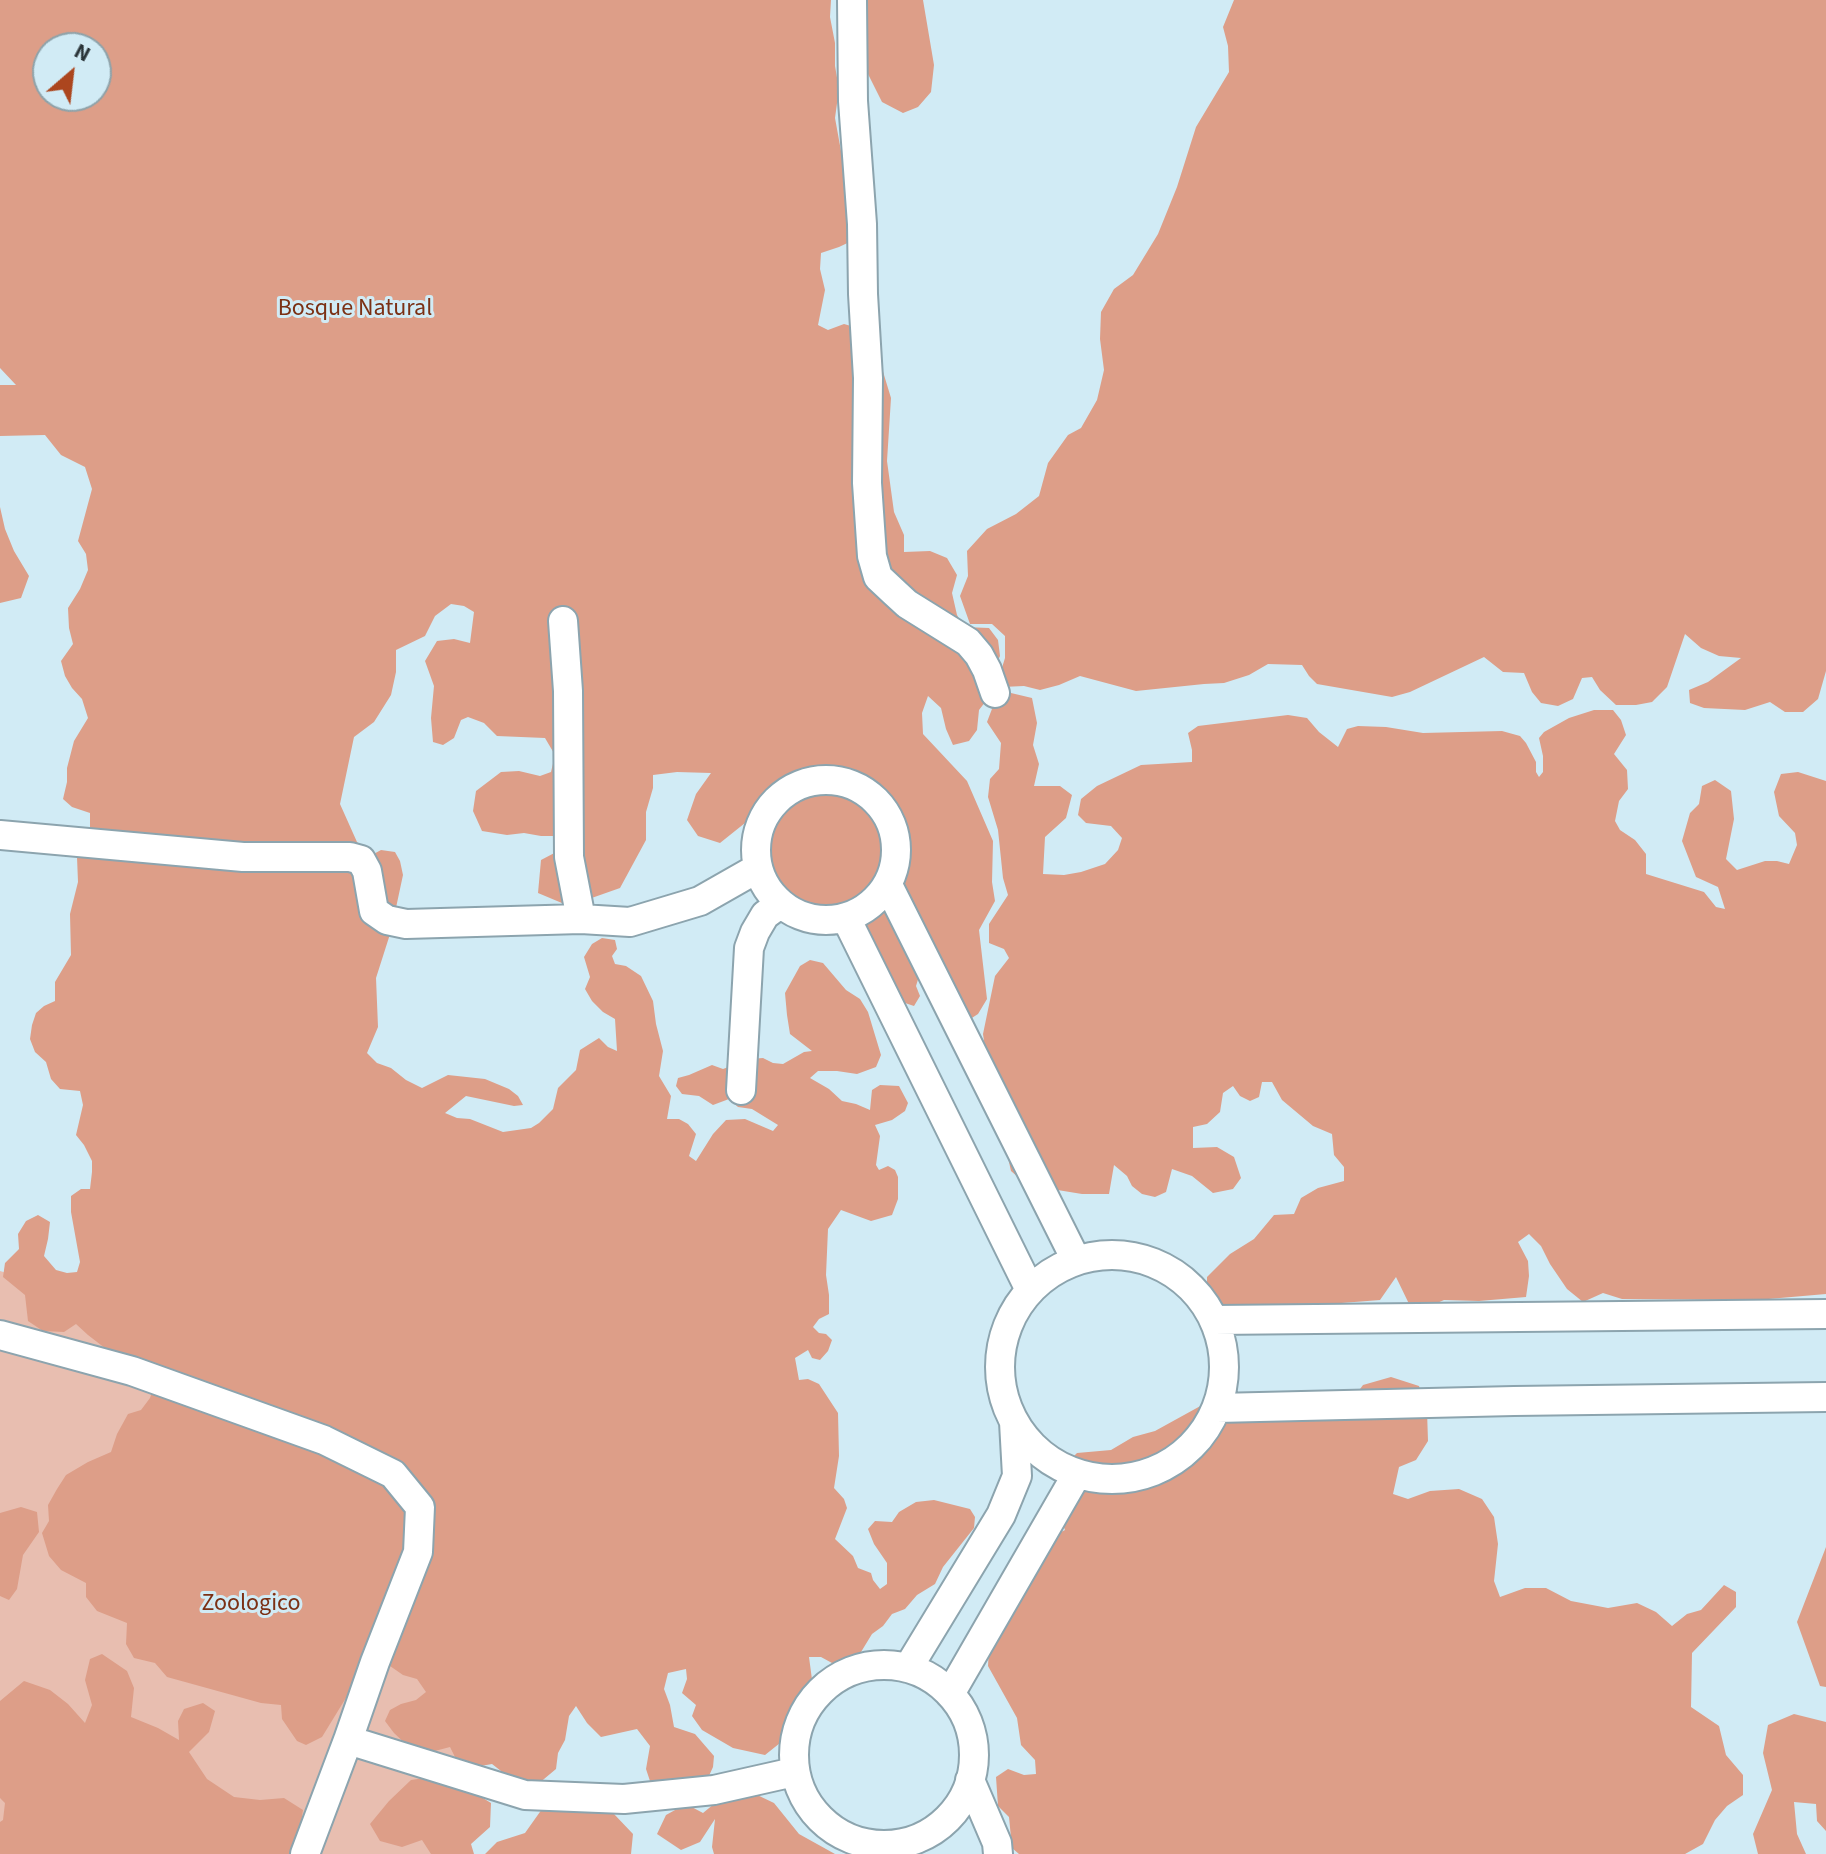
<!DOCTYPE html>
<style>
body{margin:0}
#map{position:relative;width:1826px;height:1854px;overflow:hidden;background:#d1ebf5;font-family:"Source Sans 3",sans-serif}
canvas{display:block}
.north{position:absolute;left:32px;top:32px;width:80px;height:80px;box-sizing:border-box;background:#d1ebf5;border:2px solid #8ea2a9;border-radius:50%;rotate:28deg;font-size:22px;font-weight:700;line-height:32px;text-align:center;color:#2a3438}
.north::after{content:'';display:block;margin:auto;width:28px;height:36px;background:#ac461e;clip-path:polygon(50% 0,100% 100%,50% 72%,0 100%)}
</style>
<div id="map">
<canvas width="1826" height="1854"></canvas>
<div class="north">N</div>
</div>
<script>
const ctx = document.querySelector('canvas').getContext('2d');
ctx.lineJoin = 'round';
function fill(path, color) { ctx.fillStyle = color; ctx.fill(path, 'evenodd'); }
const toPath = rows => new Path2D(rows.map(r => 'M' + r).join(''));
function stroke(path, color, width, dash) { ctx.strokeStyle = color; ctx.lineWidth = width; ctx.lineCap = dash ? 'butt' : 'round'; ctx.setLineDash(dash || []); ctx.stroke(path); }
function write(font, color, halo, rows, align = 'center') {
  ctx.font = font + ' "Source Sans 3",sans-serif'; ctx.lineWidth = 6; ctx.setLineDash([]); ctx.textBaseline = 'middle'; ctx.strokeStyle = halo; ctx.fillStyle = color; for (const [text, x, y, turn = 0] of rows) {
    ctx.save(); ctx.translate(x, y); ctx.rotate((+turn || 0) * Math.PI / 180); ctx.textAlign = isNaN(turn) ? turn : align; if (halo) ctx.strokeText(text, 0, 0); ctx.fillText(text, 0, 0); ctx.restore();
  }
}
fill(toPath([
 [0,1271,591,1447,448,1854,0,1854]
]), '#e8beb0');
fill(toPath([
 [0,0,831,0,830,17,835,43,835,66,839,89,835,118,841,151,854,157,872,213,878,241,878,271,870,309,858,238,839,247,821,253,820,269,825,290,818,325,828,330,844,324,865,330,874,342,891,398,887,461,894,512,904,535,904,552,930,551,947,558,957,575,952,593,957,615,964,627,989,628,998,640,1000,656,993,671,992,693,979,710,977,730,969,741,953,745,946,729,941,708,928,696,922,713,923,734,967,781,993,841,992,882,995,901,979,930,987,999,978,1014,964,1023,920,973,916,986,920,996,914,1006,896,1000,854,915,822,921,797,913,766,898,754,887,753,862,772,836,779,817,750,819,720,843,698,836,687,820,696,794,711,773,677,772,653,775,653,788,646,812,646,840,620,888,569,906,538,893,541,860,562,849,583,848,567,836,541,836,524,833,507,835,482,831,473,811,476,791,501,772,519,771,540,776,551,772,555,755,545,738,497,736,484,723,468,717,461,720,454,738,443,745,433,742,431,718,434,686,425,661,437,641,454,639,470,643,474,612,464,606,451,604,435,616,425,636,396,650,396,672,391,695,374,722,354,737,340,804,357,842,370,856,381,850,395,852,400,861,403,875,391,931,376,978,378,1027,367,1053,377,1063,391,1068,406,1080,422,1088,448,1075,485,1079,509,1089,518,1096,523,1105,514,1106,466,1096,445,1113,457,1118,470,1119,503,1132,531,1128,539,1123,553,1109,558,1088,576,1070,580,1050,599,1038,608,1047,617,1051,615,1019,603,1012,592,1001,585,989,590,977,584,957,592,944,602,938,615,940,617,949,612,956,615,964,626,966,641,976,653,1001,656,1024,663,1051,659,1076,671,1096,667,1119,679,1119,688,1124,696,1134,689,1156,696,1161,713,1134,726,1120,745,1119,773,1131,778,1125,752,1109,738,1107,729,1099,713,1105,699,1096,682,1094,676,1086,678,1078,689,1075,712,1065,723,1069,750,1059,763,1058,773,1063,783,1064,804,1052,812,1051,790,1034,787,1015,785,993,800,966,810,960,823,963,846,990,860,999,868,1012,881,1055,876,1067,857,1074,837,1071,818,1071,810,1078,829,1089,842,1101,856,1104,870,1110,872,1090,880,1085,899,1086,908,1103,905,1111,892,1120,875,1125,880,1136,876,1165,879,1170,888,1166,895,1170,898,1177,898,1199,892,1215,871,1221,841,1210,828,1229,826,1275,829,1295,829,1314,819,1319,813,1327,819,1333,826,1334,832,1340,828,1351,820,1360,812,1358,808,1350,795,1358,799,1380,808,1379,819,1384,838,1413,839,1456,834,1488,844,1499,847,1508,835,1539,853,1556,858,1568,871,1573,873,1580,880,1589,887,1584,887,1563,874,1544,868,1529,875,1521,892,1522,899,1512,916,1502,934,1500,970,1509,975,1517,974,1528,943,1567,935,1584,917,1595,905,1609,892,1614,883,1626,872,1634,861,1652,849,1663,832,1663,821,1657,809,1657,813,1687,806,1700,792,1715,780,1743,765,1755,733,1748,702,1730,692,1716,696,1705,682,1693,687,1679,686,1669,668,1673,664,1689,670,1705,674,1727,695,1734,714,1756,713,1767,708,1778,660,1791,650,1781,646,1769,650,1746,637,1729,601,1737,587,1723,576,1706,569,1716,565,1740,558,1753,556,1769,538,1784,510,1778,492,1764,464,1769,456,1759,450,1747,431,1752,410,1748,394,1733,385,1721,390,1710,401,1704,416,1700,426,1692,417,1679,403,1675,390,1666,392,1650,399,1640,395,1621,388,1607,376,1619,352,1688,322,1737,306,1745,297,1741,282,1719,281,1705,261,1703,167,1677,155,1663,134,1658,126,1644,127,1623,97,1611,86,1597,86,1583,61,1570,49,1556,42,1533,49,1521,48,1505,57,1489,66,1475,88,1462,111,1452,117,1434,128,1414,141,1410,150,1398,154,1386,88,1335,76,1324,64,1332,43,1331,28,1321,25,1295,3,1277,5,1263,19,1249,18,1234,26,1221,38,1215,50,1222,48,1239,44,1256,56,1270,67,1273,77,1272,80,1262,71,1212,71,1196,81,1189,90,1189,92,1172,92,1161,84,1145,76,1135,83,1105,80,1091,60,1089,51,1079,46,1062,35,1052,30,1039,32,1025,36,1013,44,1006,55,1001,55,982,71,955,70,914,78,882,77,857,81,842,90,831,90,813,72,807,63,799,67,782,67,768,74,741,88,718,82,699,72,688,65,676,61,661,73,644,69,628,68,608,80,589,88,570,86,554,78,541,92,489,85,467,61,455,45,435,0,436,0,385,16,385,0,368],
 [48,48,96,48,96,96,48,96],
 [858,0,923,0,934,65,931,92,918,107,903,113,882,102,857,52],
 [1234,0,1826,0,1826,671,1818,699,1803,712,1785,712,1770,702,1745,710,1704,708,1690,703,1689,690,1708,682,1741,658,1719,656,1701,648,1685,634,1667,687,1652,702,1636,705,1616,705,1600,690,1592,677,1582,678,1573,699,1558,706,1541,703,1532,692,1524,673,1503,672,1484,657,1410,692,1392,697,1317,684,1309,676,1302,665,1268,664,1249,675,1224,683,1204,684,1136,691,1080,676,1059,685,1040,690,1024,686,1002,687,1001,671,1005,658,1005,636,992,624,970,624,960,596,968,576,967,551,987,529,1016,514,1039,496,1048,463,1068,435,1081,428,1097,400,1104,370,1100,339,1101,312,1114,289,1133,275,1158,234,1177,187,1196,127,1229,72,1228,46,1223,27],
 [0,507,5,529,14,551,29,576,21,598,0,603],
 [1011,693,1032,698,1037,723,1033,745,1039,764,1034,786,1060,786,1072,795,1066,818,1045,837,1043,874,1064,875,1081,872,1105,864,1118,850,1122,838,1111,826,1086,823,1078,815,1081,799,1097,786,1141,765,1192,762,1192,750,1188,733,1198,726,1288,715,1307,718,1319,732,1338,747,1347,729,1358,726,1386,727,1423,733,1502,731,1520,736,1526,743,1536,762,1536,772,1539,777,1543,772,1543,756,1539,738,1544,732,1569,718,1594,710,1613,710,1621,720,1626,735,1614,754,1627,770,1628,789,1619,801,1615,821,1620,830,1635,840,1646,854,1646,874,1704,892,1716,907,1725,909,1718,887,1696,877,1682,841,1690,813,1699,804,1702,786,1715,780,1731,791,1734,819,1726,859,1737,870,1765,861,1777,861,1789,864,1797,845,1795,833,1779,816,1774,792,1781,774,1798,772,1826,781,1826,1294,1757,1300,1622,1299,1603,1293,1583,1302,1567,1289,1550,1264,1541,1246,1529,1234,1518,1242,1528,1261,1529,1276,1526,1297,1479,1301,1444,1300,1428,1307,1411,1308,1396,1277,1380,1300,1227,1312,1215,1304,1207,1291,1207,1277,1230,1254,1254,1239,1274,1215,1294,1214,1301,1198,1318,1188,1344,1181,1344,1167,1334,1155,1332,1134,1313,1126,1282,1100,1272,1082,1262,1082,1259,1097,1250,1101,1240,1096,1233,1086,1223,1093,1220,1112,1207,1124,1193,1127,1193,1148,1217,1147,1234,1157,1241,1178,1233,1189,1213,1193,1192,1176,1172,1169,1166,1192,1155,1197,1142,1194,1132,1186,1127,1176,1114,1165,1109,1194,1082,1194,1027,1185,1011,1171,988,1069,983,1034,995,976,1009,958,1004,949,989,943,989,924,1008,895,1003,878,998,830,988,797,990,779,999,769,1001,743,987,722,995,701],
 [1391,1377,1419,1386,1427,1411,1428,1441,1416,1460,1399,1467,1393,1494,1408,1499,1430,1491,1459,1489,1482,1499,1494,1517,1498,1544,1494,1581,1500,1597,1525,1588,1546,1588,1571,1601,1608,1608,1637,1603,1656,1612,1672,1626,1687,1614,1701,1610,1724,1585,1736,1592,1736,1607,1692,1653,1691,1707,1719,1726,1726,1755,1743,1775,1743,1795,1727,1806,1715,1820,1703,1844,1685,1854,1019,1854,1012,1848,1009,1817,998,1806,996,1777,1008,1769,1024,1775,1036,1774,1035,1760,1021,1745,1017,1718,988,1666,989,1648,1043,1541,1065,1530,1051,1496,1058,1472,1077,1453,1111,1450,1133,1437,1155,1431,1204,1404,1239,1393,1332,1410,1352,1400,1363,1385],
 [21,1507,37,1512,39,1532,23,1555,17,1589,9,1600,0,1596,0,1513],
 [1826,1547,1826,1687,1820,1686,1797,1622],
 [102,1654,127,1671,134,1688,131,1717,158,1728,179,1740,178,1721,184,1709,203,1703,215,1711,209,1732,189,1752,207,1779,234,1797,260,1800,284,1798,303,1810,300,1830,291,1854,0,1854,0,1822,3,1820,5,1803,0,1798,0,1701,24,1681,50,1690,68,1704,85,1723,92,1705,85,1680,90,1659],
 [1794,1714,1826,1722,1826,1831,1817,1821,1816,1804,1794,1802,1797,1834,1806,1854,1758,1854,1753,1834,1772,1790,1763,1753,1768,1725],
 [438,1776,460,1784,491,1803,490,1827,471,1844,474,1854,431,1854,422,1840,402,1847,380,1841,370,1824,389,1801,411,1780],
 [753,1793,774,1803,799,1834,835,1854,714,1854,712,1847,715,1819,700,1842,681,1850,657,1834,666,1815,686,1804,703,1813,720,1799],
 [547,1802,584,1804,614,1814,633,1834,631,1854,485,1854,497,1842,525,1833]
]), '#dd9e88');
const minor = toPath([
 [852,0,853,101,862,224,863,294,868,378,867,483,872,556,878,577,894,592,907,604,968,642,979,655,987,670,995,693],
 [563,621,568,691,569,857,581,919,630,922,700,901,758,868],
 '756 850a70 70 0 1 1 140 0a70 70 0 1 1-140 0Z',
 [0,835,243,857,350,857,361,860,367,871,374,911,387,920,406,924,581,919],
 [888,885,1076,1260],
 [846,918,1030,1290],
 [741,1090,749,948,755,932,765,915,780,904],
 '1000 1367a112 112 0 1 1 224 0a112 112 0 1 1-224 0Z',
 [1214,1320,1826,1314],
 [0,1335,132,1371,324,1440,393,1474,420,1507,418,1552,375,1662,348,1740,305,1854],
 [1217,1408,1514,1401,1826,1397],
 '794 1755a90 90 0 1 1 180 0a90 90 0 1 1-180 0Z',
 [908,1668,1001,1515,1017,1476,1014,1422],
 [950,1694,1077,1474],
 [348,1740,525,1795,624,1799,714,1790,794,1772],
 [970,1780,997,1843,998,1854]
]);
stroke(minor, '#8ca4ae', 32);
stroke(minor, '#fff', 28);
write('24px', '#7b3014', '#d1ebf5', [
 ["Bosque Natural",355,310],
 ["Zoologico",251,1605]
]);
</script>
